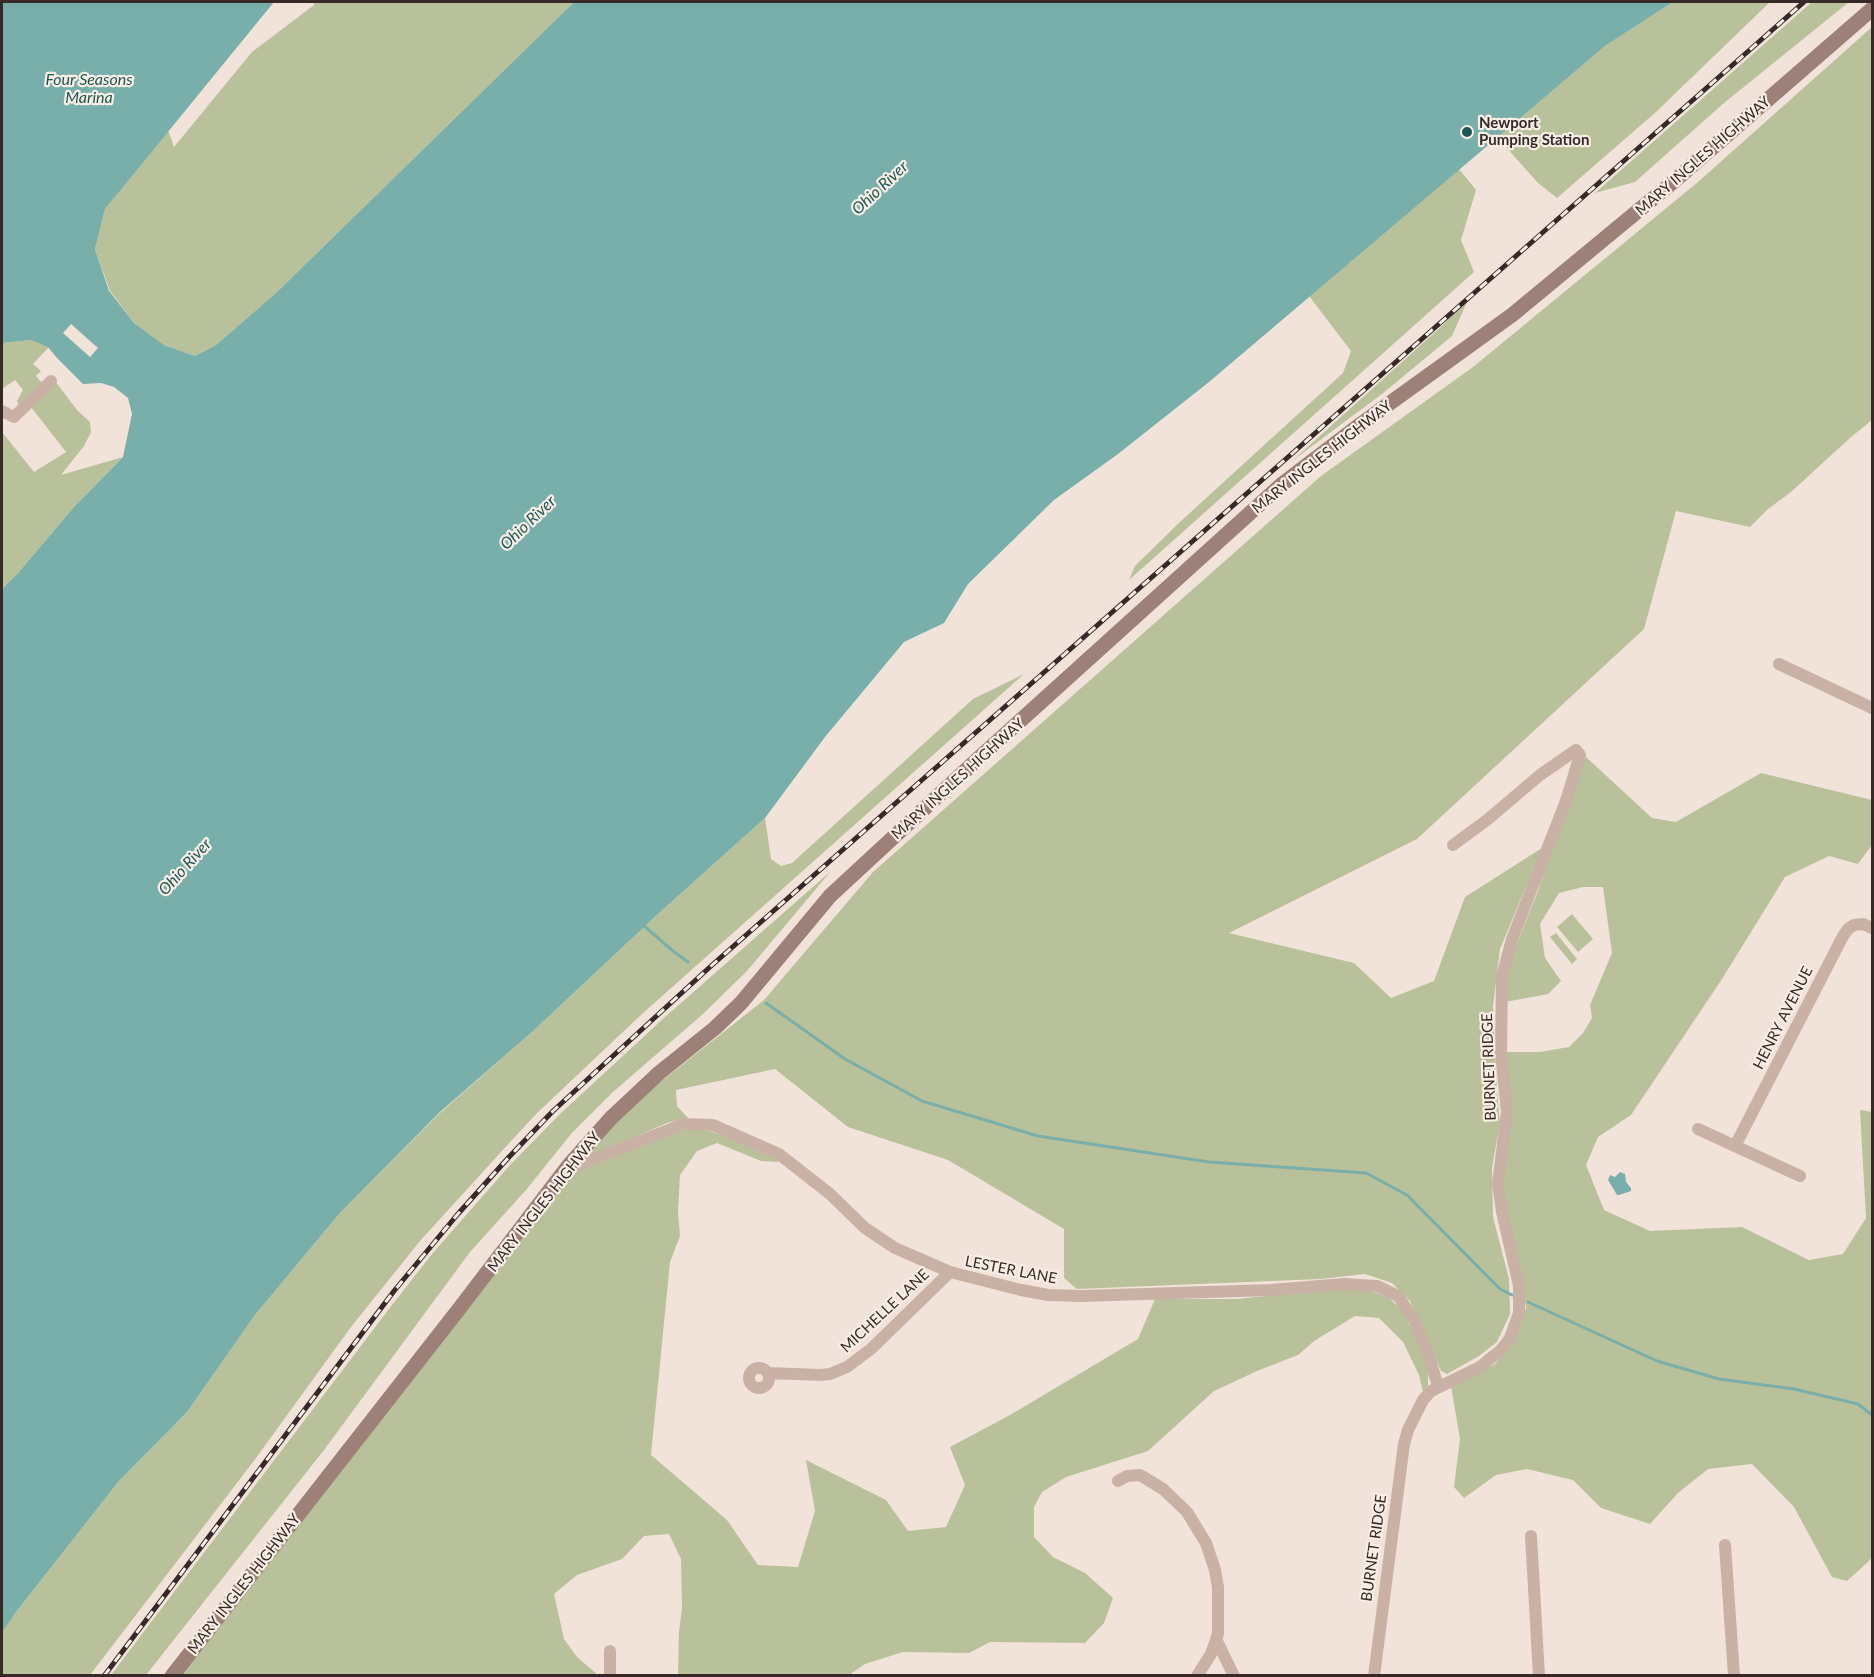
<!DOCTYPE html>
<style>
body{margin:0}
#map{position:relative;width:1874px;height:1677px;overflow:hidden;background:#f2e3da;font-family:Lato,sans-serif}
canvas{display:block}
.frame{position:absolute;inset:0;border:3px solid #362927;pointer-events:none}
</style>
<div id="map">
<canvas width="1874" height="1677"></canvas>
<div class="frame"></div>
</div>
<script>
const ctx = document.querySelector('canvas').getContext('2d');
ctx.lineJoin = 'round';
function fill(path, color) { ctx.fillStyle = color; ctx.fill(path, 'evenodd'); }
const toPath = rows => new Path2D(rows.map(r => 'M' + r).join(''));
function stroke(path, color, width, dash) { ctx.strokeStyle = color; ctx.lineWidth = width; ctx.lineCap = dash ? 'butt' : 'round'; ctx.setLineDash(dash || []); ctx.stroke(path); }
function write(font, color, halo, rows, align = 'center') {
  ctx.font = font + ' Lato,sans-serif'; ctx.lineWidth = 4.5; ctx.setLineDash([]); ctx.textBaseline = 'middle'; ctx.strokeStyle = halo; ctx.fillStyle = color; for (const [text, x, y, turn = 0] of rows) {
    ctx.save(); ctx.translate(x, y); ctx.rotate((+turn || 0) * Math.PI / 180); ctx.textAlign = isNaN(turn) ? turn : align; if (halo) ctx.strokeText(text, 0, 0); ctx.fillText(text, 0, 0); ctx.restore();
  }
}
fill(toPath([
 [313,2,574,2,277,292,216,345,195,356,164,345,134,323,110,291,95,249,105,209,168,130,174,147,252,52,314,5],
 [1673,2,1770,2,1656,112,1557,198,1538,183,1497,137,1605,46],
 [1812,2,1849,2,1724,103,1635,182,1595,193],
 [1872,27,1872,420,1850,438,1791,492,1768,509,1750,527,1676,511,1644,629,1417,839,1229,933,1354,963,1391,998,1434,981,1465,897,1542,848,1500,949,1493,1006,1497,1090,1500,1123,1492,1168,1493,1217,1509,1279,1510,1314,1497,1342,1479,1356,1447,1374,1441,1371,1410,1301,1392,1283,1365,1274,1320,1279,1077,1289,1064,1278,1064,1229,948,1160,848,1127,775,1069,676,1090,677,1106,688,1118,667,1123,577,1162,615,1122,659,1083,764,1000,873,872,1321,476,1473,367,1698,182],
 [1459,169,1476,190,1461,240,1474,272,1129,580,1135,566,1181,521,1343,373,1351,351,1309,296],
 [1470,295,1452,336,1382,394,1292,461,1443,325],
 [31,340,49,347,33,364,41,371,36,376,42,383,19,406,17,401,23,390,15,380,2,389,2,343],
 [55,381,77,410,90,422,91,432,84,446,61,475,123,457,74,507,18,573,2,589,2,432,34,472,66,452,31,407],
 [1024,674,642,1014,536,1114,501,1152,420,1241,351,1327,253,1462,90,1675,2,1676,2,1633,16,1612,119,1481,187,1412,255,1315,339,1214,440,1113,532,1032,659,913,765,818,771,859,781,866,792,863,973,699],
 [1586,757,1652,818,1676,822,1761,773,1872,800,1872,845,1858,864,1829,856,1785,877,1722,979,1631,1115,1598,1137,1586,1165,1604,1210,1650,1231,1742,1227,1809,1260,1843,1254,1866,1218,1860,1110,1872,1112,1872,1556,1869,1561,1847,1581,1832,1577,1794,1507,1752,1464,1708,1469,1678,1493,1650,1524,1601,1508,1573,1480,1527,1469,1496,1475,1464,1498,1454,1487,1460,1439,1451,1386,1495,1364,1508,1349,1519,1330,1526,1308,1522,1277,1502,1190,1506,1052,1540,1052,1569,1047,1583,1033,1592,1018,1590,1005,1612,953,1603,887,1583,887,1559,893,1540,924,1545,958,1561,981,1548,994,1505,1002,1505,984,1513,953,1538,891,1582,762],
 [831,871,747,971,703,1014,613,1092,571,1134,526,1190,470,1252,324,1450,146,1675,111,1675,392,1305,432,1254,510,1165,560,1114,665,1017],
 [1572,914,1593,939,1578,952,1557,927],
 [1556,933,1577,959,1572,964,1550,937],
 [692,1129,710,1131,748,1145,772,1156,779,1162,761,1161,717,1143,697,1151,680,1175,678,1211,680,1236,670,1262,651,1455,727,1520,758,1565,798,1567,815,1511,806,1460,886,1500,908,1531,946,1527,965,1485,950,1447,1010,1415,1138,1339,1155,1299,1237,1299,1345,1288,1369,1290,1389,1298,1402,1310,1424,1355,1428,1374,1428,1385,1423,1392,1419,1375,1403,1342,1379,1318,1355,1316,1314,1341,1298,1355,1257,1371,1214,1391,1148,1451,1066,1477,1042,1492,1034,1507,1034,1537,1053,1557,1085,1573,1113,1598,1104,1623,1085,1643,990,1642,969,1653,903,1652,865,1664,849,1675,678,1675,679,1632,682,1608,681,1559,669,1534,644,1536,622,1559,577,1575,554,1594,564,1639,577,1657,598,1675,176,1676,569,1173,679,1131]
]), '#b9c19a');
fill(toPath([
 [2,2,274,2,105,209,95,249,109,291,134,323,164,345,195,356,216,345,277,292,574,2,1673,2,1605,46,1209,382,1118,454,1054,500,968,584,944,623,904,642,825,737,765,818,659,913,532,1032,440,1112,339,1214,255,1315,187,1412,119,1481,16,1612,2,1633,2,589,18,573,74,507,123,457,132,414,128,398,114,387,101,383,83,384,57,358,48,347,31,340,2,343],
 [1620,1172,1625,1174,1626,1182,1631,1188,1631,1191,1619,1195,1617,1195,1608,1180,1610,1175,1615,1177]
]), '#78afaa');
fill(toPath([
 [71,324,98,348,90,357,63,333]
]), '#f2e3da');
stroke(toPath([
 [643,925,673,951,688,962],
 [766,1003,845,1059,922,1101,1038,1136,1209,1162,1366,1173,1407,1195,1500,1289,1512,1295],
 [1528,1302,1657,1361,1719,1379,1794,1389,1858,1404,1872,1415]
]), '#78afaa', 3);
stroke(toPath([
 [2,411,14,417,51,381],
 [1779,664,1872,708],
 [1698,1129,1800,1176],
 [1735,1146,1843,936,1848,929,1854,925,1863,924,1872,928],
 [569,1165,578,1165,684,1124,713,1125,779,1154,830,1194,865,1228,895,1248,950,1272,1021,1290,1048,1295,1081,1296,1271,1290,1344,1284,1377,1286,1398,1296,1414,1320,1429,1357,1438,1386],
 '749 1378a10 10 0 1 1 20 0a10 10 0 1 1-20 0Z',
 [768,1373,820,1375,830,1374,847,1367,871,1349,950,1272],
 [1118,1481,1127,1476,1140,1475,1163,1489,1187,1512,1206,1543,1215,1570,1218,1587,1218,1634,1211,1654,1197,1676],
 [1531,1536,1539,1676],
 [1725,1545,1734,1676],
 [1217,1641,1234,1676],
 [610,1651,610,1676],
 [1374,1676,1404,1444,1408,1430,1423,1400,1431,1391,1480,1367,1501,1350,1510,1338,1519,1313,1519,1286,1502,1212,1498,1184,1507,1112,1501,1054,1502,976,1512,939,1566,801,1580,755,1576,750,1540,775,1487,820,1453,845]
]), '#cab1a6', 12);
stroke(toPath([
 [172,1676,459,1309,569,1165,611,1118,659,1073,715,1028,741,1003,830,896,979,758,1281,485,1361,424,1512,315,1673,182,1872,9]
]), '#9d8077', 15);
const rail = toPath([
 [104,1676,394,1291,457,1215,509,1157,553,1111,711,966,1804,2]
]);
stroke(rail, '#362927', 5);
stroke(rail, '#f9eee6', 3, [9]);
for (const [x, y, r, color] of [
 [1467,132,6,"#1c5753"]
]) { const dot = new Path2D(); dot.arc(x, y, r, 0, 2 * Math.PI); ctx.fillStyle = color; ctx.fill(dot); stroke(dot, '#f9eee6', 2); }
write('bold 15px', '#362927', '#f9eee6', [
 ["Newport",1479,123],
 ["Pumping Station",1479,140]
], 'left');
write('15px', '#362927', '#f9eee6', [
 ["MARY INGLES HIGHWAY",1703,156,-41],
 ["MARY INGLES HIGHWAY",1322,457,-38],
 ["MARY INGLES HIGHWAY",958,779,-42],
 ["HENRY AVENUE",1783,1018,-63],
 ["BURNET RIDGE",1489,1067,-92],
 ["MARY INGLES HIGHWAY",544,1202,-52],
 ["LESTER LANE",1011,1270,11],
 ["MICHELLE LANE",885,1311,-43],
 ["BURNET RIDGE",1374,1548,-82],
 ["MARY INGLES HIGHWAY",244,1584,-52]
]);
write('italic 16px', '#1c5753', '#f9eee6', [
 ["Four Seasons",89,80],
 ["Marina",89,98],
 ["Ohio River",880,188,-43],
 ["Ohio River",528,523,-44],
 ["Ohio River",185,867,-48]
]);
</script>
